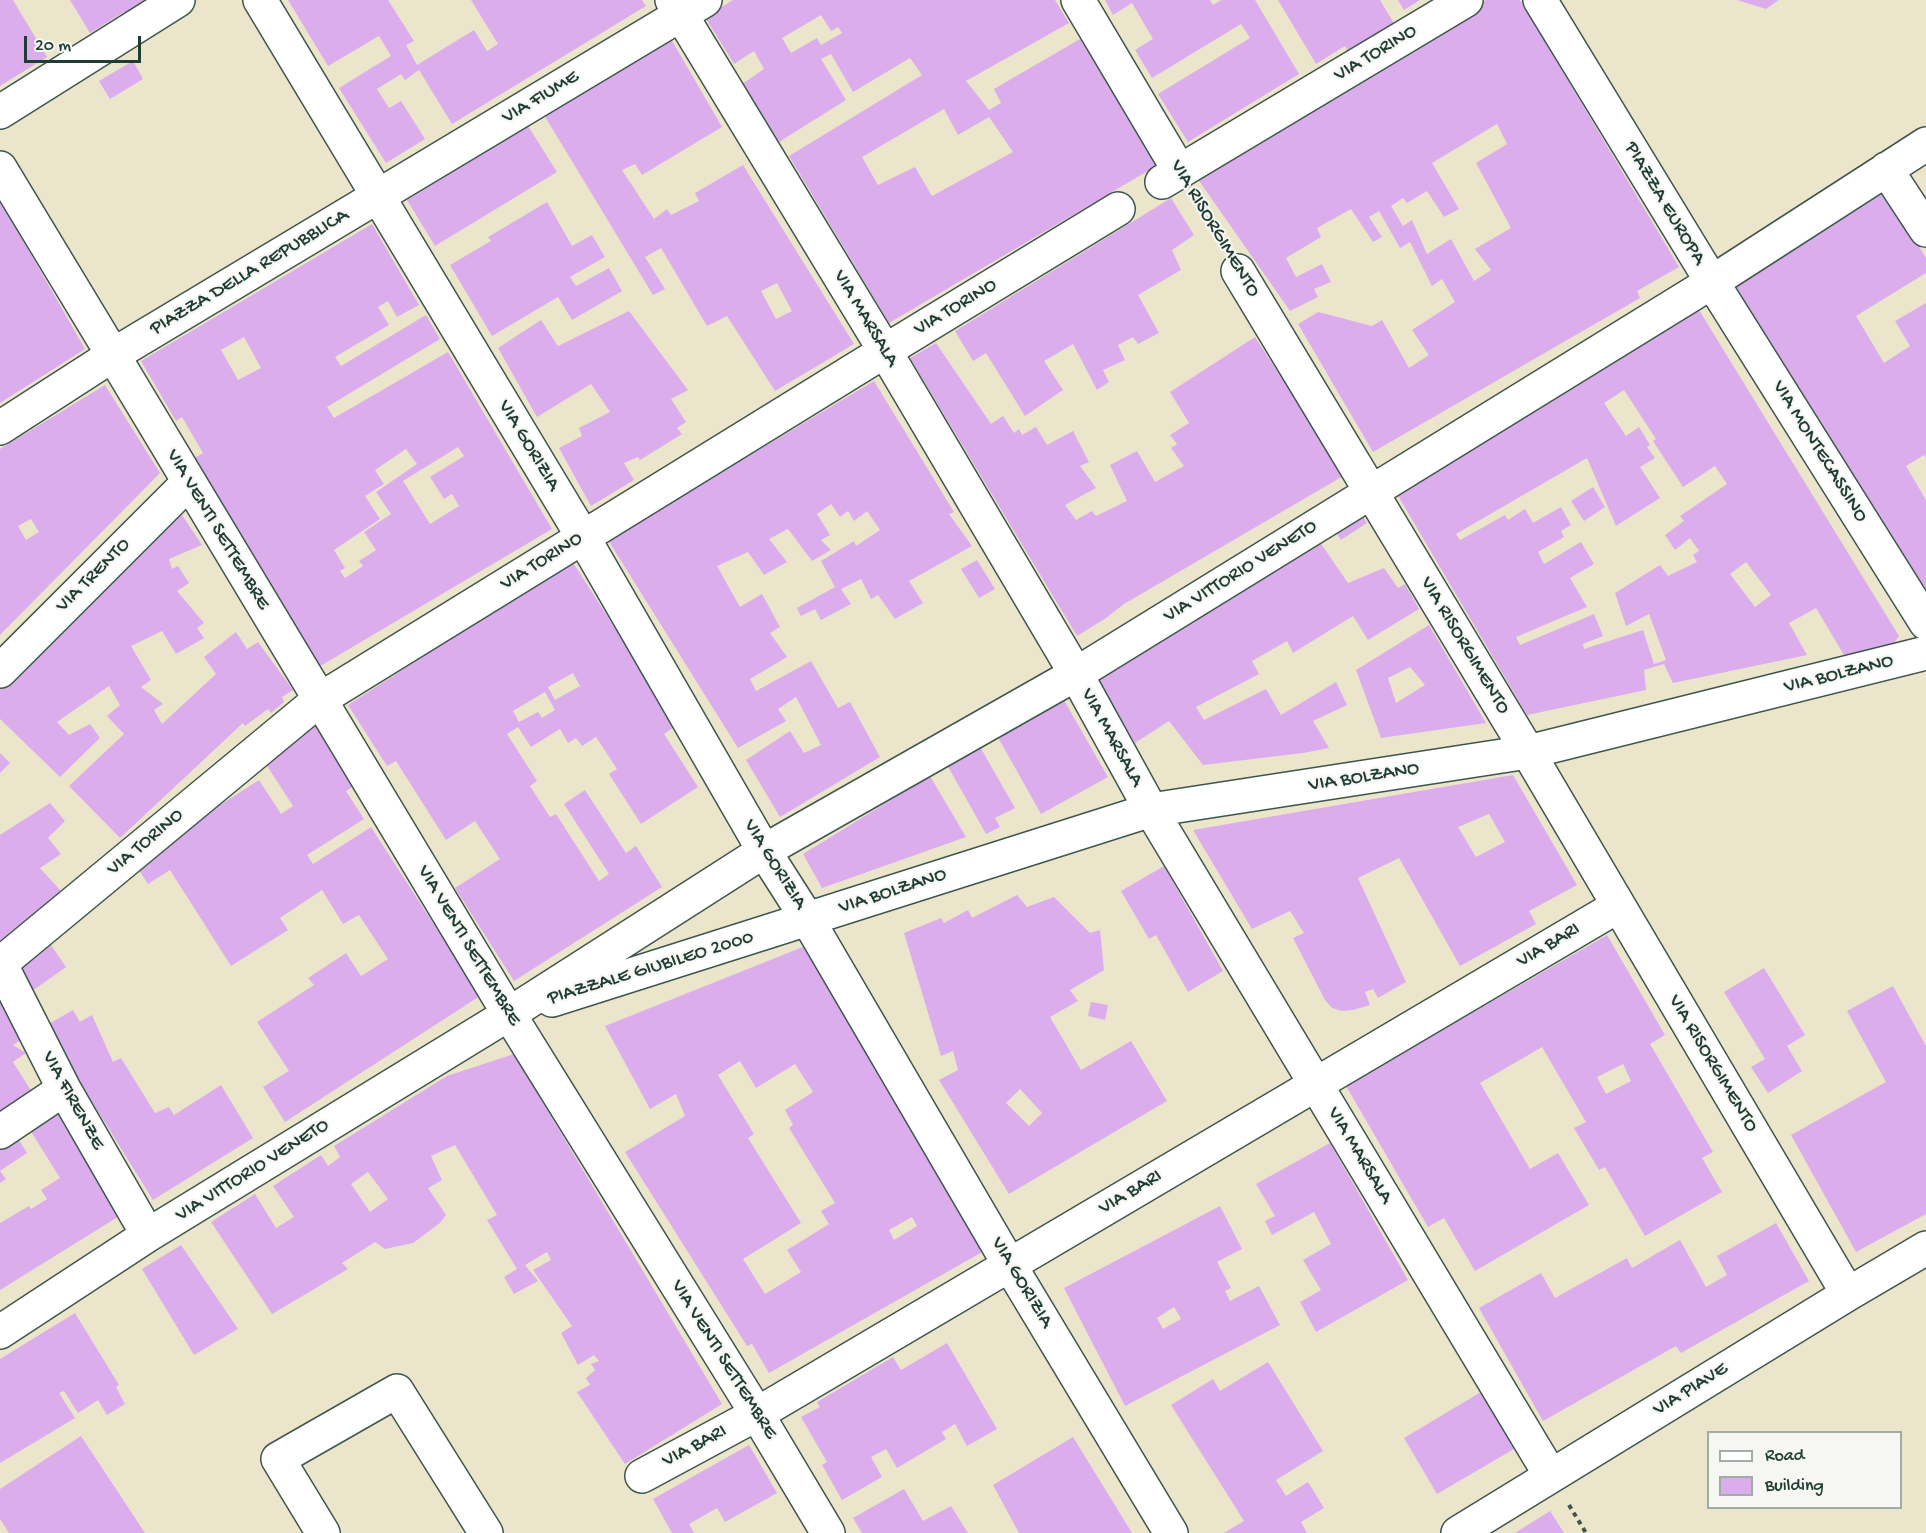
<!DOCTYPE html>
<style>
body{margin:0}
#map{position:relative;width:1926px;height:1533px;overflow:hidden;background:#ebe6cb;font-family:"Gochi Hand",sans-serif}
canvas{display:block}
.legend{position:absolute;left:1707px;top:1431px;width:195px;height:78px;box-sizing:border-box;background:#f6f6f2;border:2px solid #a0aca6;margin:0;padding:8px 10px;list-style:none;font-size:18px;color:#1f3d34}
.legend li{display:flex;align-items:center;gap:12px;height:30px}
.legend b{width:30px;border:2px solid #a0aca6}
.scale{position:absolute;left:24px;top:36px;width:117px;height:27px;box-sizing:border-box;border:3px solid #1f3d34;border-top:0;padding-left:8px;font-size:18px;line-height:21px;white-space:nowrap;color:#1f3d34;-webkit-text-stroke:4px #f6f6f2;paint-order:stroke}
</style>
<div id="map">
<canvas width="1926" height="1533"></canvas>
<ul class="legend">
<li><b style="height:8px;background:#fff"></b>Road</li>
<li><b style="height:16px;background:#dcaded"></b>Building</li>
</ul>
<div class="scale">20 m</div>
</div>
<script>
const ctx = document.querySelector('canvas').getContext('2d');
ctx.lineJoin = 'round';
function fill(path, color) { ctx.fillStyle = color; ctx.fill(path, 'evenodd'); }
const toPath = rows => new Path2D(rows.map(r => 'M' + r).join(''));
function stroke(path, color, width, dash) { ctx.strokeStyle = color; ctx.lineWidth = width; ctx.lineCap = dash ? 'butt' : 'round'; ctx.setLineDash(dash || []); ctx.stroke(path); }
function write(font, color, halo, rows, align = 'center') {
  ctx.font = font + ' "Gochi Hand",sans-serif'; ctx.lineWidth = 4.5; ctx.setLineDash([]); ctx.textBaseline = 'middle'; ctx.strokeStyle = halo; ctx.fillStyle = color; for (const [text, x, y, turn = 0] of rows) {
    ctx.save(); ctx.translate(x, y); ctx.rotate((+turn || 0) * Math.PI / 180); ctx.textAlign = isNaN(turn) ? turn : align; if (halo) ctx.strokeText(text, 0, 0); ctx.fillText(text, 0, 0); ctx.restore();
  }
}
fill(toPath([
 [0,0,13,0,47,57,0,86],
 [70,0,147,0,149,4,128,18,124,12,90,33],
 [288,0,388,0,414,41,406,45,417,65,474,30,487,51,498,44,471,0,642,0,646,6,452,124,419,70,405,80,401,74,377,89,389,108,401,101,425,139,386,163,339,88,391,56,379,36,328,66],
 [733,0,1055,0,1069,23,966,81,989,110,1001,103,994,89,1080,39,1158,165,889,323,789,156,922,75,910,58,853,92,831,54,821,59,846,100,779,142,742,84,764,69,754,51,734,64,705,17],
 [821,15,831,31,838,27,842,33,821,45,817,38,791,53,782,38],
 [944,109,958,135,989,117,1013,152,932,196,915,167,878,185,862,157],
 [1105,0,1210,0,1213,5,1221,0,1255,0,1299,74,1188,142,1158,94,1250,38,1241,24,1152,78,1135,50,1153,39,1132,3,1113,15],
 [1278,0,1380,0,1395,25,1349,53,1345,46,1316,64],
 [1398,0,1420,0,1404,10],
 [1486,0,1520,0,1679,267,1637,291,1640,298,1373,452,1298,324,1318,312,1372,326,1382,320,1409,368,1429,355,1412,330,1455,302,1442,279,1432,286,1410,242,1400,248,1379,211,1369,217,1382,237,1373,242,1351,209,1317,228,1321,237,1286,258,1296,277,1322,264,1331,282,1314,289,1318,297,1290,311,1195,175],
 [1497,124,1507,144,1476,163,1511,228,1475,249,1491,270,1474,281,1451,239,1427,254,1412,220,1403,226,1391,206,1403,198,1407,203,1427,191,1444,217,1459,209,1432,163],
 [1737,0,1779,0,1766,9],
 [671,39,722,127,642,175,635,164,622,170,654,219,667,209,671,215,699,201,695,193,743,165,854,344,775,391,727,316,707,326,661,248,645,257,665,289,653,295,544,115],
 [777,283,792,311,776,319,761,291],
 [133,61,143,79,110,99,99,81],
 [528,126,557,172,435,246,407,200],
 [1885,190,1926,258,1926,273,1856,316,1884,363,1910,346,1895,321,1926,303,1926,458,1924,455,1906,466,1926,500,1926,591,1730,279],
 [1171,198,1194,235,1172,250,1181,270,1138,295,1159,333,1138,344,1133,337,1118,345,1125,360,1103,370,1109,382,1097,390,1073,344,1044,361,1063,390,1025,416,986,353,973,361,955,331],
 [0,200,85,349,0,403],
 [547,202,572,246,592,235,605,257,570,277,576,286,609,268,622,291,572,320,558,297,492,336,450,265,491,241,488,237],
 [372,224,419,305,397,317,388,301,378,307,389,325,335,357,341,366,426,315,440,339,327,407,334,418,448,352,552,529,317,668,193,459,203,453,182,417,176,421,141,361],
 [244,337,261,368,238,380,221,350],
 [458,447,464,456,430,477,444,499,452,494,459,506,430,524,403,481],
 [406,449,417,464,376,492,391,514,364,532,376,550,359,561,363,566,345,578,340,571,345,568,334,550,380,519,365,496,384,484,375,470],
 [1699,310,1899,636,1894,643,1844,655,1816,608,1789,623,1807,655,1673,683,1664,664,1644,670,1646,690,1527,715,1394,489,1669,316,1676,325],
 [1624,390,1656,439,1653,441,1683,487,1715,466,1727,484,1680,516,1684,521,1665,535,1675,550,1690,538,1699,551,1693,555,1697,562,1668,576,1660,565,1615,593,1626,626,1649,614,1666,660,1654,664,1643,630,1584,649,1583,644,1603,636,1594,614,1520,645,1516,637,1587,607,1570,578,1594,564,1581,542,1544,564,1538,552,1564,537,1561,531,1571,525,1561,507,1533,523,1525,509,1508,520,1505,515,1460,540,1456,534,1587,458,1616,526,1660,498,1640,467,1655,458,1647,447,1650,445,1639,427,1626,436,1604,403],
 [1746,562,1771,595,1755,607,1730,574],
 [629,311,688,390,671,399,686,422,677,428,682,434,640,460,638,457,624,463,634,480,591,506,559,448,582,436,579,428,610,412,591,384,537,417,498,348,541,320,558,346],
 [1255,337,1345,475,1124,604,1106,618,1077,636,910,358,936,343,991,424,1003,416,1014,433,1019,429,1022,435,1036,427,1047,445,1073,431,1089,462,1080,466,1096,488,1065,505,1076,520,1092,511,1096,516,1127,501,1110,465,1137,451,1155,482,1184,466,1171,448,1177,444,1170,435,1189,423,1170,392],
 [874,381,954,512,949,514,972,546,909,581,923,603,895,619,878,595,871,599,861,579,841,589,851,604,821,620,815,609,801,616,797,608,835,587,821,561,854,541,856,546,880,530,867,511,854,521,848,511,840,517,831,504,817,514,830,535,821,540,831,550,812,561,788,529,769,539,787,562,764,575,748,552,717,566,740,607,762,594,780,627,770,633,787,657,750,679,756,691,811,661,838,708,850,702,880,757,780,817,746,760,790,731,804,753,821,745,796,697,778,709,786,721,738,748,608,540],
 [105,385,160,473,0,635,0,449],
 [31,519,39,532,26,540,18,526],
 [1593,487,1605,507,1584,521,1571,501],
 [1358,508,1367,523,1341,540,1331,525],
 [180,512,202,545,169,559,172,569,178,566,189,583,177,591,204,623,197,628,204,638,176,654,162,631,131,646,151,680,141,687,163,704,154,710,162,724,216,674,204,657,236,632,247,649,258,642,293,690,282,697,284,702,271,713,268,709,245,726,243,723,120,838,69,786,124,734,107,716,120,705,109,686,57,722,69,735,90,724,100,738,60,777,0,719,0,688],
 [1315,535,1348,583,1384,568,1398,588,1405,584,1419,609,1368,640,1353,616,1293,653,1287,641,1252,661,1259,674,1196,707,1204,720,1266,689,1281,715,1336,682,1347,705,1313,721,1329,748,1303,753,1203,765,1169,721,1135,743,1094,672],
 [977,560,995,589,979,598,961,569],
 [572,561,677,725,664,734,698,787,641,824,609,774,617,769,596,737,582,746,576,738,568,743,560,729,531,747,518,727,507,734,537,781,530,786,550,817,556,814,599,881,609,874,564,804,585,790,626,853,636,846,662,887,514,981,455,888,500,859,475,821,446,840,396,761,387,766,348,705],
 [573,673,580,686,555,700,548,687],
 [545,692,555,710,542,718,538,712,519,722,513,711],
 [1429,625,1486,723,1381,738,1356,670],
 [1410,667,1425,685,1396,703,1388,678],
 [1061,695,1108,777,1041,814,995,732],
 [317,723,357,784,346,791,364,819,307,855,313,864,371,827,480,996,285,1122,263,1087,289,1071,257,1022,314,985,308,978,346,953,361,976,388,959,359,915,343,924,322,890,280,918,288,930,231,966,170,870,148,884,133,861,259,780,281,814,293,806,262,758],
 [979,745,1015,808,995,818,1000,827,986,834,946,763],
 [0,753,10,763,0,773],
 [1513,775,1577,885,1529,911,1536,924,1460,966,1399,858,1358,878,1406,982,1378,998,1373,989,1365,992,1370,1005,1353,1010,1342,1011,1332,1008,1325,1000,1293,938,1304,933,1290,911,1252,929,1193,830],
 [1489,814,1505,842,1476,857,1458,827],
 [930,776,966,837,822,888,803,854],
 [50,803,65,821,48,838,61,854,40,868,61,891,0,941,0,835],
 [1164,866,1223,971,1188,992,1156,935,1149,939,1121,891],
 [1017,895,1027,907,1054,897,1090,933,1100,930,1104,970,1070,990,1078,1001,1050,1017,1081,1070,1131,1041,1167,1101,1009,1194,939,1080,958,1070,953,1051,941,1056,904,933,941,918,944,923,968,910,972,918],
 [1020,1089,1042,1113,1029,1126,1006,1103],
 [44,935,66,967,28,994,8,965],
 [1607,935,1665,1035,1650,1044,1713,1152,1702,1158,1722,1192,1645,1236,1605,1167,1599,1170,1574,1128,1586,1122,1542,1047,1480,1083,1530,1169,1558,1153,1589,1205,1475,1271,1444,1218,1428,1227,1346,1086],
 [1623,1064,1631,1081,1606,1094,1597,1077],
 [813,943,984,1251,769,1373,752,1344,747,1346,625,1152,685,1116,676,1094,650,1109,605,1026],
 [740,1061,756,1088,795,1064,813,1092,785,1110,793,1125,789,1128,835,1203,821,1211,829,1224,787,1250,801,1272,765,1294,743,1259,801,1223,748,1138,754,1134,718,1075],
 [912,1217,917,1226,894,1240,889,1230],
 [1764,968,1805,1035,1787,1046,1802,1071,1768,1093,1751,1067,1765,1059,1724,992],
 [1893,986,1926,1046,1926,1214,1856,1252,1791,1135,1886,1082,1847,1011],
 [0,1000,24,1038,13,1045,26,1053,13,1062,32,1092,0,1113],
 [1091,1002,1108,1005,1105,1020,1088,1016],
 [73,1010,80,1022,92,1015,113,1062,121,1058,155,1113,169,1107,174,1115,221,1085,253,1138,153,1200,45,1026],
 [514,1054,722,1404,625,1464,577,1392,590,1385,586,1378,595,1370,591,1364,599,1361,594,1355,578,1365,561,1333,572,1326,533,1270,551,1260,547,1252,525,1265,538,1281,514,1294,504,1277,517,1269,487,1220,497,1215,455,1145,431,1156,442,1180,428,1188,446,1215,440,1223,413,1243,385,1249,375,1242,342,1263,348,1269,272,1314,211,1222,255,1194,276,1228,294,1217,273,1186,321,1155,328,1166,340,1157,334,1146,447,1076],
 [368,1172,388,1199,370,1212,351,1184],
 [69,1103,121,1215,0,1290,0,1223,29,1206,31,1209,47,1199,41,1190,60,1178,25,1122],
 [16,1135,27,1153,0,1171,6,1179,0,1183,0,1145],
 [1330,1143,1408,1280,1316,1332,1300,1302,1321,1290,1303,1260,1331,1244,1314,1212,1272,1235,1265,1221,1275,1216,1256,1184],
 [1220,1206,1242,1249,1217,1262,1231,1288,1225,1291,1230,1301,1259,1286,1280,1325,1125,1406,1064,1288],
 [1174,1307,1181,1319,1163,1329,1157,1318],
 [1776,1223,1809,1281,1681,1353,1676,1346,1543,1421,1479,1308,1541,1273,1555,1298,1627,1258,1632,1268,1680,1240,1706,1287,1727,1275,1717,1256],
 [181,1245,238,1329,194,1355,142,1269],
 [75,1313,119,1385,116,1387,125,1404,107,1415,98,1400,78,1413,64,1391,59,1393,75,1418,0,1463,0,1359],
 [947,1343,997,1429,967,1446,955,1424,942,1432,946,1439,897,1468,886,1449,871,1457,882,1477,842,1500,822,1465,827,1462,801,1417,820,1407,817,1402,893,1357,901,1370],
 [1268,1362,1323,1451,1276,1480,1286,1496,1308,1482,1324,1508,1301,1522,1307,1533,1224,1533,1244,1521,1171,1405,1213,1379,1220,1391],
 [1481,1392,1514,1449,1437,1494,1404,1438],
 [81,1436,145,1533,9,1533,0,1519,0,1489],
 [1073,1437,1132,1533,1019,1533,993,1485],
 [749,1445,777,1493,725,1522,717,1508,689,1524,694,1533,672,1533,653,1499],
 [904,1489,923,1521,951,1506,968,1533,862,1533,853,1518],
 [1550,1511,1564,1533,1515,1533]
]), '#dcaded');
const minor = toPath([
 [260,0,583,537,764,851,808,920,1009,1264,1171,1533],
 [672,0,885,351,1076,674,1151,810,1551,1476],
 [1078,0,1180,172],
 [1540,0,1712,282,1926,144],
 [0,112,178,0],
 [0,168,113,355,705,0],
 [1886,169,1926,230],
 [1162,182,1466,0],
 [1238,271,1528,752,1848,1294],
 [0,428,113,355,509,1014,757,1414,828,1533],
 [0,671,189,482],
 [0,963,64,1089,148,1235],
 [0,964,319,700,885,351,1118,209],
 [552,1000,1151,810,1528,752,1926,653],
 [0,1132,64,1089],
 [0,1332,148,1235,509,1014,764,851,1076,674,1712,282,1926,623],
 [642,1476,757,1414,1618,906],
 [323,1533,278,1459,397,1391,486,1533],
 [1458,1533,1848,1294,1926,1248]
]);
stroke(minor, '#3e564b', 36);
stroke(toPath([
 [1197,202,1220,239],
 [1569,1505,1586,1533]
]), '#3e564b', 4, [4.5, 4.5]);
stroke(minor, '#fff', 33);
write('20px', '#1f3d34', '#f6f6f2', [
 ["VIA TORINO",1376,54,-31],
 ["VIA FIUME",541,98,-31],
 ["PIAZZA EUROPA",1664,204,59],
 ["VIA RISORGIMENTO",1214,229,59],
 ["PIAZZA DELLA REPUBBLICA",250,273,-31],
 ["VIA TORINO",956,308,-31],
 ["VIA MARSALA",865,319,59],
 ["VIA GORIZIA",528,446,59],
 ["VIA MONTECASSINO",1819,452,58],
 ["VIA VENTI SETTEMBRE",217,530,59],
 ["VIA TORINO",542,562,-32],
 ["VIA VITTORIO VENETO",1241,572,-32],
 ["VIA TRENTO",94,576,-45],
 ["VIA RISORGIMENTO",1464,646,59],
 ["VIA BOLZANO",1839,675,-14],
 ["VIA MARSALA",1111,738,61],
 ["VIA BOLZANO",1364,778,-9],
 ["VIA TORINO",146,843,-40],
 ["VIA GORIZIA",774,865,58],
 ["VIA BOLZANO",893,892,-18],
 ["VIA VENTI SETTEMBRE",468,946,59],
 ["VIA BARI",1549,946,-31],
 ["PIAZZALE GIUBILEO 2000",651,969,-17],
 ["VIA RISORGIMENTO",1712,1064,59],
 ["VIA FIRENZE",72,1101,61],
 ["VIA MARSALA",1359,1156,59],
 ["VIA VITTORIO VENETO",253,1171,-32],
 ["VIA BARI",1131,1193,-31],
 ["VIA GORIZIA",1021,1283,59],
 ["VIA VENTI SETTEMBRE",723,1360,58],
 ["VIA PIAVE",1691,1390,-32],
 ["VIA BARI",695,1447,-28]
]);
</script>
